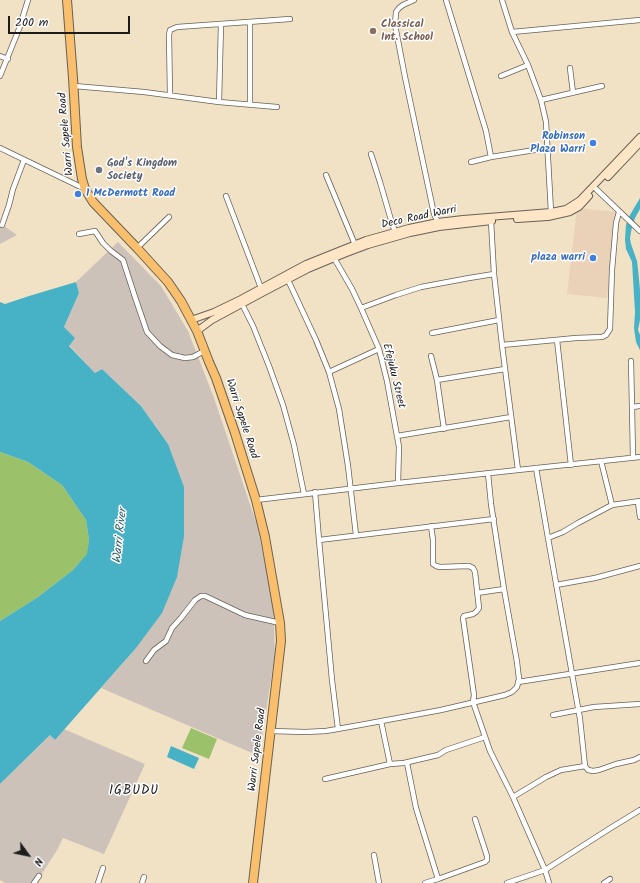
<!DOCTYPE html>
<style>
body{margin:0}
#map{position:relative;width:640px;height:883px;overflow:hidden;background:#f2e2c5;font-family:Kalam,sans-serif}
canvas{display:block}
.north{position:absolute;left:8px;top:835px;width:40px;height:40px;-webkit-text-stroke:3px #fff;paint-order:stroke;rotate:123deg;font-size:11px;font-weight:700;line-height:16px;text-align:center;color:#1c1c1c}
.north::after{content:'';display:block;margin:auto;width:14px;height:18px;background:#1c1c1c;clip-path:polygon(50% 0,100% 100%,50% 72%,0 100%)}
.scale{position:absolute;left:8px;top:16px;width:122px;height:18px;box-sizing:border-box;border:2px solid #1c1c1c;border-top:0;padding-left:5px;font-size:12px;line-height:14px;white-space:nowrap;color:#1c1c1c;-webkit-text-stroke:3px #fff;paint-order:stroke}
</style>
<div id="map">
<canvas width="640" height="883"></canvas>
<div class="north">N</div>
<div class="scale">200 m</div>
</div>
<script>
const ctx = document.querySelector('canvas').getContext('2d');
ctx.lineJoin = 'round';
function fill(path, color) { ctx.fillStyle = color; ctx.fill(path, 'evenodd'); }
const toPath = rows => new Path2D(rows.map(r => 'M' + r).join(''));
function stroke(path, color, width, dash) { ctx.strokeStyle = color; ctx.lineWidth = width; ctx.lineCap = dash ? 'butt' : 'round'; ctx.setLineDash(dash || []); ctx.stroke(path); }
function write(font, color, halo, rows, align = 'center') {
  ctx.font = font + ' Kalam,sans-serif'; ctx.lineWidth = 3; ctx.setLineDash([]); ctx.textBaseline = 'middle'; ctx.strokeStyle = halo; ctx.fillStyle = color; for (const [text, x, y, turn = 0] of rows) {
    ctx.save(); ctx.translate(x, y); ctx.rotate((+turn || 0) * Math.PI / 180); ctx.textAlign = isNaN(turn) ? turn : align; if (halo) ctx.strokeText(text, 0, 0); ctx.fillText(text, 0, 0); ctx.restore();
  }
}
fill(toPath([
 [577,208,617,212,607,298,567,294]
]), '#ead2b8');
fill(toPath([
 [0,223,17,235,0,244],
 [118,242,161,286,188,331,214,398,257,525,273,602,275,654,259,756,101,688,136,648,168,444,141,406,102,369,95,373,69,345,64,327,79,293,76,282],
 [64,729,145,764,104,854,63,838,57,850,36,883,5,883,0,880,0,784,50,735,55,740]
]), '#ccc2b9');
fill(toPath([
 [0,452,28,462,62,485,86,520,89,540,88,554,73,570,38,597,0,621],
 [191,728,217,739,209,759,182,748]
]), '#9cc16b');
fill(toPath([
 [640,198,640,209,635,218,632,227,630,238,631,244,637,261,638,269,640,290,640,320,638,330,640,335,640,350,636,342,634,328,635,312,632,262,626,249,625,240,626,225,630,215],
 [76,282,79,293,64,327,75,338,69,346,95,373,102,369,141,406,168,444,184,487,184,536,177,577,162,613,136,648,55,740,50,735,0,784,0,621,38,597,73,570,87,554,89,540,86,520,62,485,28,462,0,452,0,302,5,304,29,296],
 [171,746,199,758,194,769,167,757]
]), '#47b2c5');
const street = toPath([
 [414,0,403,5,399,8,396,12,395,25,405,77,434,214,438,222],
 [446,0,486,131,491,157,547,148],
 [502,0,512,32,528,65,541,100,546,122,551,212],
 [512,32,640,20],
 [0,56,8,59],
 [570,68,573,93],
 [0,76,19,29,28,0],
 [501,76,528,65],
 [74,86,144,92,219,102,277,107],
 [170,95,169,35,170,30,177,27,290,19],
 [541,100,602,86],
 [219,102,221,24],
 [250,105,250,22],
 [0,148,85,189],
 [371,154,380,182,391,220,395,232],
 [471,162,491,157],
 [326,175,356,247],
 [596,189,640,231],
 [226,196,261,288],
 [491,221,494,274,502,345,518,470,640,457],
 [2,225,9,205,13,189,24,160],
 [79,234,95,231,103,243,111,251,123,260,135,297,147,332,160,346,172,355,185,358,193,357,204,351],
 [137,248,169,217],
 [334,258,352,289,361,308,379,349,387,381,399,447,398,483],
 [288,280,316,340,329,372,339,409,348,466,356,535],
 [242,304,253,326,269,366,283,405,294,445,304,494],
 [361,308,396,295,421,287,469,278,494,274],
 [432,333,499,320],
 [557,340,571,465],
 [502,345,576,338,602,337,606,335,610,329,612,270,616,223,619,212],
 [431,356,437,380,444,429],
 [631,361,632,407],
 [329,372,379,349],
 [437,380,505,369],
 [397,436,511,417],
 [633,458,632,407,640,406],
 [601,461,612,505],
 [536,468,548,538,580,719,585,766],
 [315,492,319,540,494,519],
 [256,500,398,483,518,470],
 [638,502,640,517],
 [431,526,433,540,433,564,436,566,440,567,469,566,473,568,475,572,479,608,476,612,473,614,464,616,463,618,474,695,473,702,490,751,513,797,545,870,549,883],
 [548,538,563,532,578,523,612,505,640,501],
 [319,540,332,680,338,729],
 [556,585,595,578,640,566],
 [477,593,504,589],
 [146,661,154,650,166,641,172,628,181,618,195,600,201,596,205,596,245,615,280,623],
 [518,682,640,663],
 [553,715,594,707,640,704],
 [271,731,305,732,326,731,360,725,441,710,505,695,512,692,517,687,519,679,517,662,504,589,491,504,488,473],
 [407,763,416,808,438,879],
 [390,764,404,763,438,755,446,750,485,737],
 [325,779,390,764,381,721],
 [513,797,546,777,561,770,585,766,588,770,593,771,599,770,616,764,634,760,640,757],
 [374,855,379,883],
 [34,883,39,876],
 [98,883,103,868],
 [142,883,144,877],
 [425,883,438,879,485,862,487,860,487,856,475,819],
 [507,883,545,870,609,829,640,810],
 [604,883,610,879]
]);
const secondary = toPath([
 [608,177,640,143],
 [517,219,548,217,570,212,579,207,589,196],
 [191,320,214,312,241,299,306,264,366,240,409,228,438,222,463,219,551,212,566,209,580,200,640,137],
 [197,331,212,320,264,292,308,269,344,254,368,245,410,233,439,227,492,221]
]);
const highway = toPath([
 [67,0,73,78,77,147,82,179,85,189,93,202,137,248,168,282,181,301,197,331,209,362,216,378,235,433,256,500,265,537,280,623,281,641,253,883]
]);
stroke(street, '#676157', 6);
stroke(secondary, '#676157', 8);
stroke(highway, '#676157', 10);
stroke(street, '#fff', 4.5);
stroke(secondary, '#fde5c5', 6);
stroke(highway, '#f9bf6d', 8);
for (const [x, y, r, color] of [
 [373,31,4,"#8d6e63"],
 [593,143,4,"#3f7fe0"],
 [99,170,4,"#6b7280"],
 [78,194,4,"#3f7fe0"],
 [593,258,4,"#3f7fe0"]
]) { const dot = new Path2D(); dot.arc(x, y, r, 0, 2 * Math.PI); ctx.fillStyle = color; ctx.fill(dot); stroke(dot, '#fff', 1.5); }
write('bold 11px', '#785e54', '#fff', [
 ["Classical",381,25],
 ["Int. School",381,38]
], 'left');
write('11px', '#1c1c1c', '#fff', [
 ["Warri Sapele Road",67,134,-95],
 ["Deco Road Warri",419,218,-12],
 ["Efejuku Street",393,376,76],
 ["Warri Sapele Road",241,419,72],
 ["Warri Sapele Road",258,750,-83]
]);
write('bold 11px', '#366cbe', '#fff', [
 ["Robinson",585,137],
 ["Plaza Warri",585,150],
 ["1 McDermott Road",86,194,"left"],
 ["plaza warri",585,258]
], 'right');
write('bold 11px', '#5b616d', '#fff', [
 ["God's Kingdom",107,164],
 ["Society",107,177]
], 'left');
write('italic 12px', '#2f6068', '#fff', [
 ["Warri River",121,536,-84]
]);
ctx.letterSpacing = '1px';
write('13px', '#1c1c1c', '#fff', [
 ["IGBUDU",134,792]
]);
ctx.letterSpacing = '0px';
</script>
